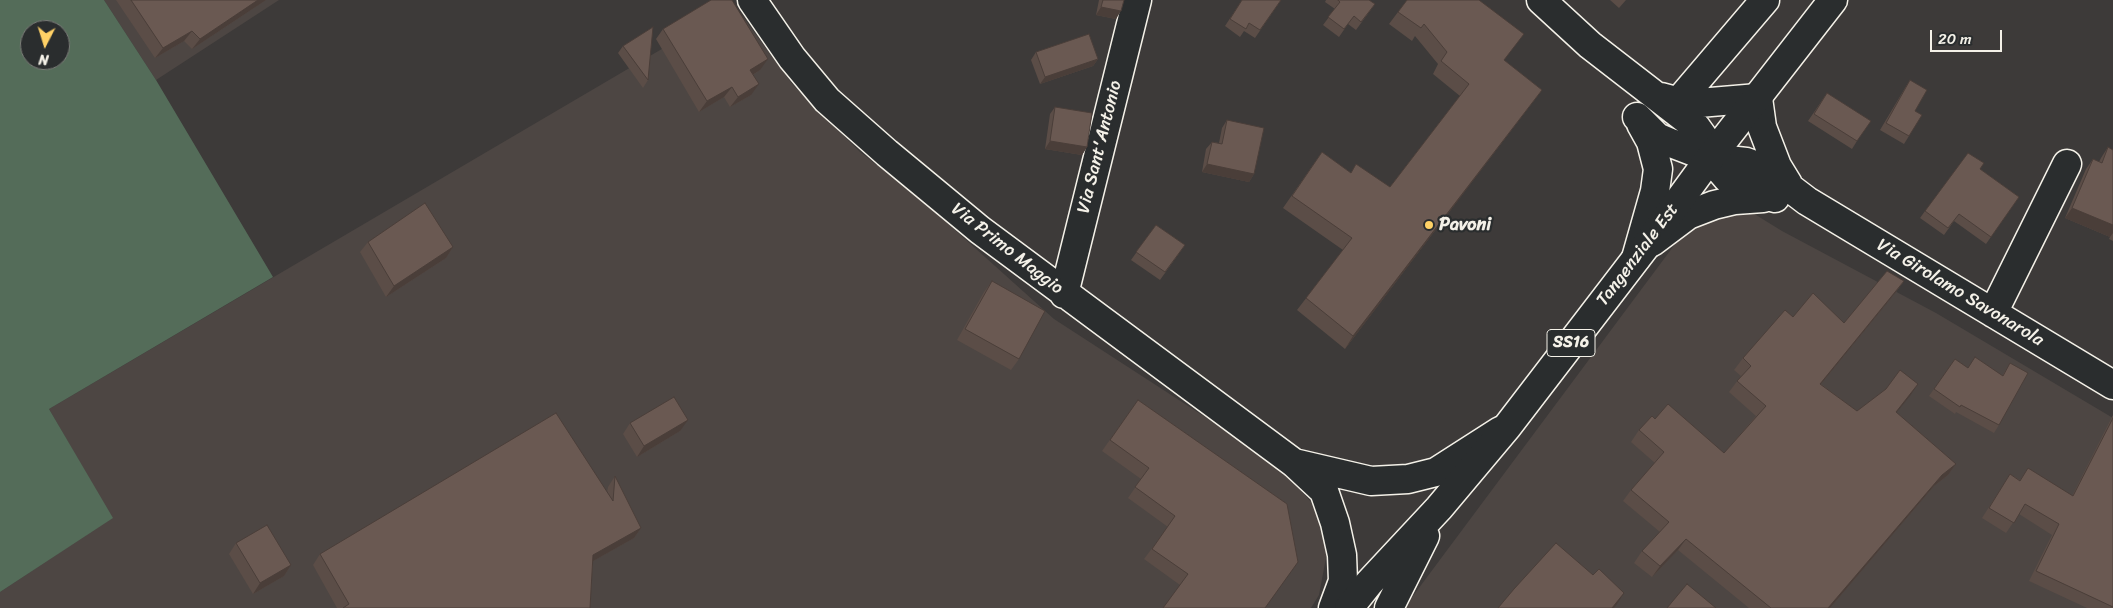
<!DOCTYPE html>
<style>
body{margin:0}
#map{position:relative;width:2113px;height:608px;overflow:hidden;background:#3d3a39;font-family:Sriracha,sans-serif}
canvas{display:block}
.north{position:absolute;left:20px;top:20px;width:50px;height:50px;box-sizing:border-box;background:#2a2d2e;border:1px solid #7b7b78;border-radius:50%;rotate:185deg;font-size:14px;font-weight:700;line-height:20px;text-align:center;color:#f4f1e8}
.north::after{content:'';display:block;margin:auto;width:18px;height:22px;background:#ffd166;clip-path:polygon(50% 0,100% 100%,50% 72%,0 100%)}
.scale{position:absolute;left:1930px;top:30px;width:72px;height:22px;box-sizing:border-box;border:2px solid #f4f1e8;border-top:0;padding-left:6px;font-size:15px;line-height:18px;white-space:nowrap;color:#f4f1e8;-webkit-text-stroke:4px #2a2d2e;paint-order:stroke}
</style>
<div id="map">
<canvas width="2113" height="608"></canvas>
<div class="north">N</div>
<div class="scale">20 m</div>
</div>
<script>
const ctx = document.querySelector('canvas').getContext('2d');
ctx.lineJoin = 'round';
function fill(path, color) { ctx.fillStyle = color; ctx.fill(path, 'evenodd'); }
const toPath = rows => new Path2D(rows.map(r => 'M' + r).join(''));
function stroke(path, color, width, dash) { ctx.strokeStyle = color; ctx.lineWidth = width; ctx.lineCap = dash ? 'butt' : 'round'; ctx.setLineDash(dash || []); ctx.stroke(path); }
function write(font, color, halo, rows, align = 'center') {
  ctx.font = font + ' Sriracha,sans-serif'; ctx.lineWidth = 4.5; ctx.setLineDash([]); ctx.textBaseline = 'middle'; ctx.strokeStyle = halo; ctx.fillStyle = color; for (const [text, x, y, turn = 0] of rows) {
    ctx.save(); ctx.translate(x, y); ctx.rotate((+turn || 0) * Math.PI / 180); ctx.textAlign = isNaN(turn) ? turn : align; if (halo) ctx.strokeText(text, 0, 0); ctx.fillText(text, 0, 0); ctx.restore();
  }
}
fill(toPath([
 [104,0,279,0,156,80],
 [735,6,793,85,860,152,916,195,1054,319,1276,463,1311,502,1328,547,1319,595,1311,608,0,608,0,592,112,518,49,409],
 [1735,202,1782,231,1936,313,2113,418,2113,608,1404,608,1690,224]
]), '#4d4643');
fill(toPath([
 [0,0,104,0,156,80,273,277,49,409,113,518,0,592],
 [30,30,60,30,60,60,30,60]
]), '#546c59');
const minor = toPath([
 [752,0,792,58,827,100,887,153,980,230,1294,463,1324,491,1335,523,1342,555,1343,581,1333,608],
 [1541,0,1590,45,1696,127,1706,141,1710,158,1727,178,1741,189,1775,198],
 [1661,97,1687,104,1758,98,1762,127,1777,166,1788,184],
 [1678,102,1765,0],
 [1637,117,1657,137,1671,143,1710,158,1746,162,1765,169,1807,201,2113,385],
 [1652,242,1688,215,1714,205,1735,200,1763,198],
 [1636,258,1655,191,1658,169,1651,142,1641,124],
 [1064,294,1137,0],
 [1993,313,2067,164],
 [1294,463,1371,481,1408,479,1436,472,1500,431]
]);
const major = toPath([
 [1349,608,1369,583,1439,508,1507,427,1645,247,1710,158,1833,0],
 [1389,608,1425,536]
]);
stroke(minor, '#f4f1e8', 31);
stroke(major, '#f4f1e8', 31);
stroke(minor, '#2a2d2e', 28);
stroke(major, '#2a2d2e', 28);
fill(toPath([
 [116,0,266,0,192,49,184,41,155,58],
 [1099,0,1124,0,1116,19,1096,15],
 [1242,0,1281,0,1255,38,1244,31,1240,37,1225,26],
 [1326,0,1369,0,1375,4,1356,30,1348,24,1339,37,1323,25,1335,9,1325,2],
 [1407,0,1505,61,1542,90,1345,349,1297,310,1343,250,1283,208,1322,152,1351,173,1390,187,1460,96,1433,74,1438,64,1415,36,1412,41,1389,24],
 [1610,0,1626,0,1619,8],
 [663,29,760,70,753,75,751,95,730,107,724,97,699,112,656,39],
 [623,46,648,80,643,88,618,53],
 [1036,52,1098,59,1093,66,1040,84,1031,60],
 [1910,80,1909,136,1904,144,1880,130,1905,88],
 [1827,93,1857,141,1852,149,1808,121],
 [1055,107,1087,147,1082,155,1045,149,1050,114],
 [1227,120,1254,174,1249,182,1202,172,1206,149,1212,142,1219,143,1222,128],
 [2108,147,2113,150,2113,241,2109,239,2110,237,2065,218,2086,169,2093,159,2099,162,2101,158],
 [1980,169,2019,197,1986,244,1954,221,1944,235,1920,218,1925,211],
 [1156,225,1185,245,1160,280,1131,260],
 [368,242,453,247,446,258,386,297,360,252],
 [992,281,1019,359,1011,370,957,340,984,292],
 [1904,281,1896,292,1821,384,1857,411,1918,384,1896,412,1956,464,1948,475,1934,486,1830,608,1749,608,1678,550,1652,577,1634,563,1642,551,1660,532,1623,501,1631,490,1655,463,1631,442,1639,430,1655,419,1724,453,1756,416,1729,392,1741,376,1734,370,1743,358,1793,317,1844,323],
 [1955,359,1968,368,2002,376,2010,363,1999,425,1994,433,1956,412,1955,414,1929,396],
 [1138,400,1287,504,1180,585,1144,559,1168,527,1128,498,1141,479,1102,451],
 [2113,415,2113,608,2087,608,2029,581,2052,535,2019,514,2006,533,1982,518,2010,474,2020,480,2028,468,2072,496],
 [630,423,680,431,637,457,623,434],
 [615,476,641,528,634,538,593,561,590,608,337,608,313,565,320,554,607,493,608,487],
 [236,543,291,565,284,576,253,594,229,554]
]), '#5b4d47');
fill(toPath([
 [258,0,266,0,192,49,200,39],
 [1101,7,1121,11,1116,19,1096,15],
 [192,31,184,41,155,58,163,48],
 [768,59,760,70,743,81,750,70],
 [1098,59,1093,66,1040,84,1045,77],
 [759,84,751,95,730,107,738,97],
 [732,87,724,97,699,112,707,101],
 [1542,90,1533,102,1345,349,1353,336],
 [1050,141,1087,147,1082,155,1045,149],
 [1207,164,1254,174,1249,182,1202,172],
 [2072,208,2113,225,2113,233,2110,237,2065,218],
 [453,247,446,258,386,297,394,286],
 [1904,281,1896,292,1812,395,1820,384],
 [1918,384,1910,396,1888,423,1896,412],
 [688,420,680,431,637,457,644,446],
 [1956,464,1948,475,1934,486,1830,608,1828,608,1942,475],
 [641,528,634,538,586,565,593,555],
 [1686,539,1678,550,1652,577,1660,566],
 [291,565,284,576,253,594,260,583],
 [1624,593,1617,604,1614,608,1612,608]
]), '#4a3e39');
const building = toPath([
 [131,0,258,0,200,39,192,31,163,48,131,0],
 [711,0,732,0,768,59,750,70,759,84,738,97,732,87,707,101,663,29,711,0],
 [1103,0,1124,0,1121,11,1101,7,1103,0],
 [1242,0,1281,0,1260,30,1249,23,1246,29,1230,19,1242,0],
 [1338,0,1369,0,1375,4,1361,22,1354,16,1344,29,1328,17,1340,2,1338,0],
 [1407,0,1479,0,1524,34,1504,60,1542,90,1353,336,1306,298,1352,238,1292,196,1322,152,1351,173,1356,164,1390,187,1469,84,1441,61,1447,52,1424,24,1421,28,1398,12,1407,0],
 [653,27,648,80,623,46,653,27],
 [1089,34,1098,59,1045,77,1036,52,1089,34],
 [1910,80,1927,90,1915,111,1922,115,1909,136,1886,123,1910,80],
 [1827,93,1871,121,1857,141,1814,114,1827,93],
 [1055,107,1092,113,1087,147,1050,141,1055,107],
 [1227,120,1264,128,1254,174,1207,164,1212,142,1222,144,1227,120],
 [2108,147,2113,150,2113,225,2072,208,2093,159,2102,163,2108,147],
 [1968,153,1984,163,1980,169,2019,197,1991,237,1959,214,1948,228,1925,211,1968,153],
 [425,203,453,247,394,286,368,242,425,203],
 [1156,225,1185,245,1165,272,1136,252,1156,225],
 [1887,271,1904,281,1820,384,1857,411,1886,389,1900,370,1918,384,1896,412,1956,464,1942,475,1828,608,1771,608,1686,539,1660,566,1642,551,1669,522,1631,490,1664,452,1639,430,1652,416,1655,419,1668,404,1724,453,1766,406,1737,381,1751,366,1743,358,1785,310,1793,317,1813,293,1844,323,1887,271],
 [992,281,1045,311,1019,359,965,329,992,281],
 [1975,357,2003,376,2010,363,2028,373,1999,425,1961,405,1960,407,1934,389,1955,359,1968,368,1975,357],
 [674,397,688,420,644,446,630,423,674,397],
 [1138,400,1287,504,1298,562,1265,608,1163,608,1188,574,1152,549,1175,516,1135,487,1149,468,1110,440,1138,400],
 [556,413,613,501,615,476,641,528,593,555,590,608,343,608,349,604,320,554,556,413],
 [2113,418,2113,607,2036,571,2059,524,2025,504,2014,523,1989,508,2010,474,2020,481,2028,468,2073,496,2113,418],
 [267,525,291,565,260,583,236,543,267,525],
 [1556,543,1593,575,1599,569,1624,593,1612,608,1498,608,1514,589,1556,543],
 [1687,584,1716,608,1667,608,1687,584]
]);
fill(building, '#6a5952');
stroke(building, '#4a3e39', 1);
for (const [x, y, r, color] of [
 [1429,225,5,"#ffd166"]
]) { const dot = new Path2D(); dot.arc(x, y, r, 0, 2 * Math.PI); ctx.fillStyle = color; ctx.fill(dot); stroke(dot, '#2a2d2e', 2); }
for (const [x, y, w] of [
 [1571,343,48]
]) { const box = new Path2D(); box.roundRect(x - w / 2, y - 13.5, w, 27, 4); ctx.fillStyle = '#2a2d2e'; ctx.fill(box); stroke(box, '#f4f1e8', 1); }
write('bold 16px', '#f4f1e8', null, [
 ["SS16",1571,343]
]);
write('18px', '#f4f1e8', '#2a2d2e', [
 ["Via Sant'Antonio",1100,147,-76],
 ["Via Primo Maggio",1007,249,38],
 ["Tangenziale Est",1638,255,-53],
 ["Via Girolamo Savonarola",1960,293,31]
]);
write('bold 18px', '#f4f1e8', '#2a2d2e', [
 ["Pavoni",1439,225]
], 'left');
</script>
